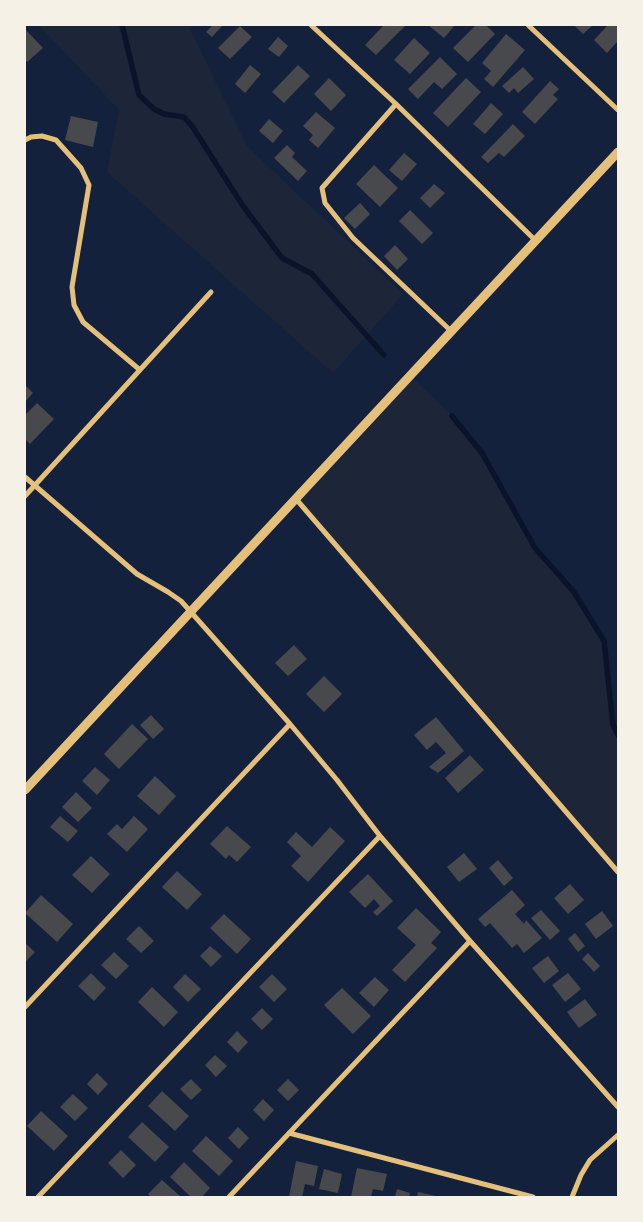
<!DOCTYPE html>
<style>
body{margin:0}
#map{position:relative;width:643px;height:1222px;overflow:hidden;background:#14213d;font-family:Helvetica,sans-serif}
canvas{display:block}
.frame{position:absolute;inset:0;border:26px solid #f6f1e7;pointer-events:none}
</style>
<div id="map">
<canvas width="643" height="1222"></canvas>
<div class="frame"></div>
</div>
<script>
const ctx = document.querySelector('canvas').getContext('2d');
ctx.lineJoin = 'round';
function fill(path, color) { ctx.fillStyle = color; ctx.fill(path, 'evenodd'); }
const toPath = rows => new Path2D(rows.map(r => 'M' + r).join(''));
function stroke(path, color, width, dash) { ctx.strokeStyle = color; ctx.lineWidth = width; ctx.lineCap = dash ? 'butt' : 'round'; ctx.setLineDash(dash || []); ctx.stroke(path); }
fill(toPath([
 [39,25,188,25,247,146,403,294,333,373,107,172,119,110],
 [410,375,452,416,482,453,535,548,574,592,604,641,613,725,618,735,618,872,296,499]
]), '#1d2539');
stroke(toPath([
 [122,25,139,95,154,109,164,114,184,117,192,126,243,206,282,258,312,274,384,355],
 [452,416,482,453,535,548,574,592,604,641,613,725,618,735]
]), '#0b132b', 5.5);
fill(toPath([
 [213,25,223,25,212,37,206,32],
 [384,25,406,25,376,55,365,45],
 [428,25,455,25,444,38],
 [476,25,486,25,495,34,468,62,453,48],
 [574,25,593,25,583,34],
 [608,25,618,25,618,41,607,53,594,40],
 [240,26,252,37,230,59,218,48],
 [25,29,43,48,27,62,25,60],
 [506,34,525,50,493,87,484,79,491,71,482,63],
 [278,37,288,46,279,57,268,49],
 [414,38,430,53,410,74,394,60],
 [440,57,457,74,442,89,434,82,418,99,408,89],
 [250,65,261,74,245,93,235,84],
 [298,65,310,76,284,103,272,92],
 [523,67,534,79,518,93,514,88,509,93,502,86],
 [329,78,346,95,331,111,314,94],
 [466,78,481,92,448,127,433,113],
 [550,81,559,89,553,95,558,99,535,124,522,112],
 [491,103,503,114,485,134,473,124],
 [316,112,335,128,318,148,309,140,313,135,303,126],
 [71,116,98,122,93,147,65,140],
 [269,119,283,131,273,143,259,131],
 [513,124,525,136,504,157,499,153,488,163,481,157],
 [287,145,295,153,292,157,307,171,298,181,274,158],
 [404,153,417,164,402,181,389,170],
 [374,165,398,188,380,207,356,184],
 [434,184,445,193,430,208,420,198],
 [360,203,370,214,355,229,344,218],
 [410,210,433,233,422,244,399,221],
 [395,245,408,259,397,270,384,256],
 [25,385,33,393,25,402],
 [37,403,54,419,30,444,25,439,25,415],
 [294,645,307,659,288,676,275,663],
 [324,676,342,694,324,712,306,694],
 [151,715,164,729,153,739,140,725],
 [436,717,464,751,438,773,429,767,446,753,436,742,427,750,414,735],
 [132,724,148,739,119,769,104,754],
 [470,755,484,770,458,793,445,778],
 [95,767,110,780,97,795,82,781],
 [155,776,176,796,159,815,137,796],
 [76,792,92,808,78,822,62,807],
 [60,816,78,831,68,842,50,827],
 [134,816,148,829,127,852,107,834,117,824,122,829],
 [227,826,251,847,237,862,229,855,226,859,210,844],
 [330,827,345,841,308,882,291,866,301,856,287,842,296,832,312,847],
 [464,853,477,869,459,882,447,867],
 [91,856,110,874,92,893,72,875],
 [498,860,513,878,504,886,489,868],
 [177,871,202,894,187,910,162,887],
 [368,874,393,901,377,916,373,912,380,906,374,899,365,908,349,892],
 [570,884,584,900,568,914,554,898],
 [512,890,525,905,515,914,524,924,526,920,542,938,524,953,517,944,512,948,490,923,485,927,478,919],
 [41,895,73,924,57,942,25,913],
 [416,908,441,932,431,943,437,948,405,982,392,970,416,945,397,928],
 [541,910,560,931,550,940,531,918],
 [602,911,613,926,596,939,585,924],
 [224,914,251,939,237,954,210,928],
 [139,926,154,941,141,953,126,939],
 [575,933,585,946,578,952,568,939],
 [25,943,35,952,25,962],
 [210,946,222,956,211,967,200,956],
 [114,952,129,966,116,979,101,965],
 [588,953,600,966,594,972,582,959],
 [548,956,559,971,544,983,532,968],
 [91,973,106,988,94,1001,78,986],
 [568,973,581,989,565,1002,552,985],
 [185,974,201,989,188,1002,173,987],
 [272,974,287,989,274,1002,259,987],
 [375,977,389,990,374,1007,359,993],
 [152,987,178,1012,164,1027,138,1002],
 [342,988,371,1016,353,1034,324,1005],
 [585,999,597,1015,579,1028,567,1012],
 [262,1008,273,1019,262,1030,251,1019],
 [237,1031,248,1042,238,1053,227,1042],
 [215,1055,227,1066,216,1077,205,1065],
 [97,1073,108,1084,98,1095,87,1084],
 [191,1079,202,1090,191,1100,180,1089],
 [288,1079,299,1090,288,1101,277,1090],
 [162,1091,189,1116,175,1131,148,1106],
 [73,1094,88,1108,75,1121,60,1107],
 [263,1099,274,1110,264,1121,253,1110],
 [41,1111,68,1136,54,1151,27,1126],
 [142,1122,169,1147,155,1162,128,1137],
 [238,1127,249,1138,239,1149,228,1138],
 [206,1136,233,1161,219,1176,192,1151],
 [121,1150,136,1165,123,1178,108,1163],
 [296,1161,318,1166,314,1186,305,1184,302,1197,289,1197],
 [184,1162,210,1188,202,1197,191,1197,170,1177],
 [357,1168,387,1174,383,1191,373,1189,371,1197,351,1197],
 [324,1169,342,1174,338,1193,319,1189],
 [162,1180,181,1197,151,1197,148,1194],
 [397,1189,410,1193,409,1197,395,1197],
 [418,1192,436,1196,436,1197,417,1197]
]), '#48494c');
stroke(toPath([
 [311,25,396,104,535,240],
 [528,25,618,110],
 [396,104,322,188,325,203,353,238,451,331],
 [25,140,31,137,42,136,56,140,81,168,89,185,72,287,74,305,83,322,140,370],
 [25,477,137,574,168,592,181,601,190,611,290,724,337,780,380,836,470,941,618,1107],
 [25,496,211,292],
 [296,499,618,872],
 [25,1007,290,724],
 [289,1133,533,1197],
 [38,1197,380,836],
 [229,1197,470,941],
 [572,1197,581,1175,590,1160,618,1135]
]), '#e5c07b', 5);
stroke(toPath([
 [25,790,618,152]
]), '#e5c07b', 9);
</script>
